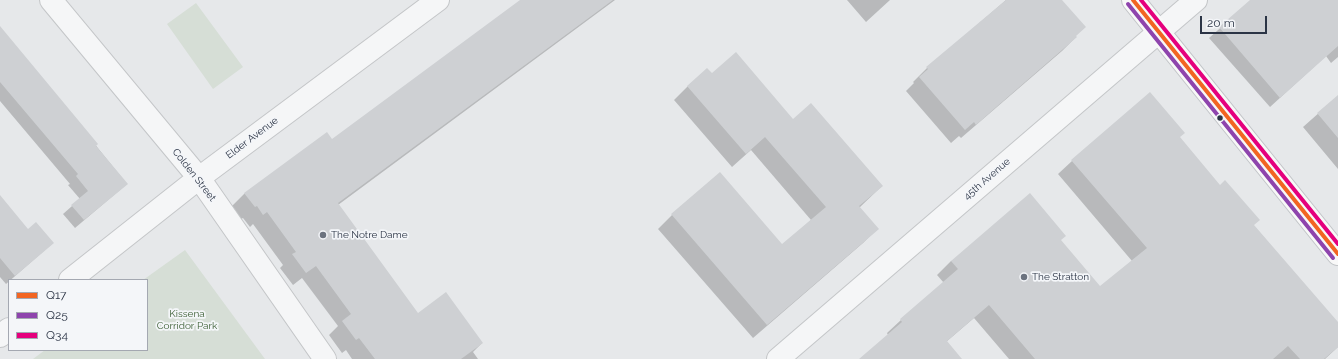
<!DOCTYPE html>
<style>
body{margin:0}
#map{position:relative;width:1338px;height:359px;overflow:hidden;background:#e6e8ea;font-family:Raleway,sans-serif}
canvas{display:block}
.legend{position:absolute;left:8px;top:279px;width:140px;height:72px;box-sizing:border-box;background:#f4f6f9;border:1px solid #a4a8b1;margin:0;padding:5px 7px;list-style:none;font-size:12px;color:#2b3445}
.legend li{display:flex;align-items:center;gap:8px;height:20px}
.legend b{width:20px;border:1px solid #a4a8b1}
.scale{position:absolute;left:1200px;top:16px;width:67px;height:18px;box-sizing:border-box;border:2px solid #2b3445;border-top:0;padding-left:5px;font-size:12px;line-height:14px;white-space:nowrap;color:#2b3445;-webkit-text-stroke:3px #f4f6f9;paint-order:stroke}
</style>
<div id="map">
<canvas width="1338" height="359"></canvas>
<ul class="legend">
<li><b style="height:5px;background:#f26522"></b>Q17</li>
<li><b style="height:5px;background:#8e44ad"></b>Q25</li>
<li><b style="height:5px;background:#e5007d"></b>Q34</li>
</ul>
<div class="scale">20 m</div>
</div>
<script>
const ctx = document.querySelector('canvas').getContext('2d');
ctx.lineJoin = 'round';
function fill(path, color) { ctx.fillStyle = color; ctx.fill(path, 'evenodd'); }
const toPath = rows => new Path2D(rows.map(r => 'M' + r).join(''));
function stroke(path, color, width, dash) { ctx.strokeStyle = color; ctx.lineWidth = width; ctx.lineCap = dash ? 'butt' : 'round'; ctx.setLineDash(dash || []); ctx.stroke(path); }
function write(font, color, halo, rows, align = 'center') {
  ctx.font = font + ' Raleway,sans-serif'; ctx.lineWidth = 3.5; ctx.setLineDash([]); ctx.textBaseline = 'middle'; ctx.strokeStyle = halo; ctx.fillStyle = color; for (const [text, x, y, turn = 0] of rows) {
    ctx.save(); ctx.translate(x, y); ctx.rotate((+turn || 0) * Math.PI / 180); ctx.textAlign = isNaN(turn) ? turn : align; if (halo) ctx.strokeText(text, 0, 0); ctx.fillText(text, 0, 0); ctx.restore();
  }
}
fill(toPath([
 [196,3,243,67,213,89,167,24],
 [185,250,265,359,33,359,45,350,147,350,147,280,143,280]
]), '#d6ded6');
fill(toPath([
 [522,0,615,0,338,205,417,314,482,343,473,352,478,359,352,359,346,350,342,353,329,335,338,326,302,278,293,285,280,268,283,265,253,224,250,227,243,218,241,219,232,206,245,193,332,140],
 [847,0,890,0,866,22],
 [1006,0,1061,0,1076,37,1062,51,961,138,959,136,951,143,906,91,914,83,913,82,927,68],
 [1252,0,1338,0,1338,57,1331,63,1326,56,1270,107,1209,38],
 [0,27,127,184,75,228,63,214,80,199,68,185,70,184,0,101],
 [712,75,793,120,882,186,859,208,877,229,863,243,753,338,658,229,672,215,720,174,782,246,811,220,751,150,732,167,674,100,688,86],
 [1338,96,1338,169,1303,127],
 [1179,138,1338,324,1338,347,1325,359,1009,359,974,318,946,342,960,359,860,359,888,335,887,333,901,320,944,283,937,275,951,261,1060,240,1100,287,1132,261,1058,174,1072,161],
 [0,197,28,230,53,243,6,284,0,277]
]), '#0003');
fill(toPath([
 [520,0,613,0,338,203,418,313,446,292,483,343,461,359,375,359,359,338,356,340,342,321,351,314,316,266,306,273,292,254,296,252,267,212,263,215,257,206,255,207,244,193,327,132,332,139],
 [1006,0,1062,0,1086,27,1076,36,1077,37,994,109,976,125,974,122,965,130,919,77,928,69,926,67],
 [1250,0,1338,0,1338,46,1280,98,1219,27],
 [0,26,98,144,96,146,128,184,84,220,71,205,88,191,76,176,78,174,0,82],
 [736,52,793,119,811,103,883,186,859,206,879,229,767,325,671,214,720,172,782,244,826,207,765,137,746,154,687,86,707,68,712,73],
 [1150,92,1185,133,1180,137,1220,185,1225,180,1260,220,1254,225,1338,322,1338,347,1324,359,1300,359,1288,346,1273,359,1035,359,989,305,947,341,962,359,859,359,902,322,900,319,958,269,951,261,1030,193,1066,236,1061,240,1100,286,1147,248,1071,160],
 [1338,95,1338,138,1317,113],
 [0,195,28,229,36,222,54,243,15,276,0,258]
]), '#ced0d3');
const minor = toPath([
 [51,0,199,178,325,359],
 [70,280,199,178,438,0],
 [0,336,9,329],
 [778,359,1196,0]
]);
const major = toPath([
 [1133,0,1338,254]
]);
stroke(minor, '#c4c6c8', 24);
stroke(major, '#c2c5c8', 24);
stroke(minor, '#f5f6f7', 22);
stroke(major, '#f8f8f8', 22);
stroke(toPath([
 [1133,0,1338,254]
]), '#f26522', 4);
stroke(toPath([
 [1128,4,1333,258]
]), '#8e44ad', 4);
stroke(toPath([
 [1141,0,1338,244]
]), '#e5007d', 4);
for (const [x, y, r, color] of [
 [1220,118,3.5,"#2b3445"],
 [323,235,4,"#6c737f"],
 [1024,277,4,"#6c737f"]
]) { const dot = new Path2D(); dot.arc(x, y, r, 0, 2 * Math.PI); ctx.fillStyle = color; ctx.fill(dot); stroke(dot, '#f4f6f9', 1.5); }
write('10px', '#2b3445', '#f4f6f9', [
 ["Elder Avenue",252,138,-37],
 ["Colden Street",194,175,52],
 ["45th Avenue",987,179,-41]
]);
write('10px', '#2b3445', '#f4f6f9', [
 ["The Notre Dame",331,235],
 ["The Stratton",1032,277]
], 'left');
write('10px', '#3f6138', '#f4f6f9', [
 ["Kissena",187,314],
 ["Corridor Park",187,326]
]);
</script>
